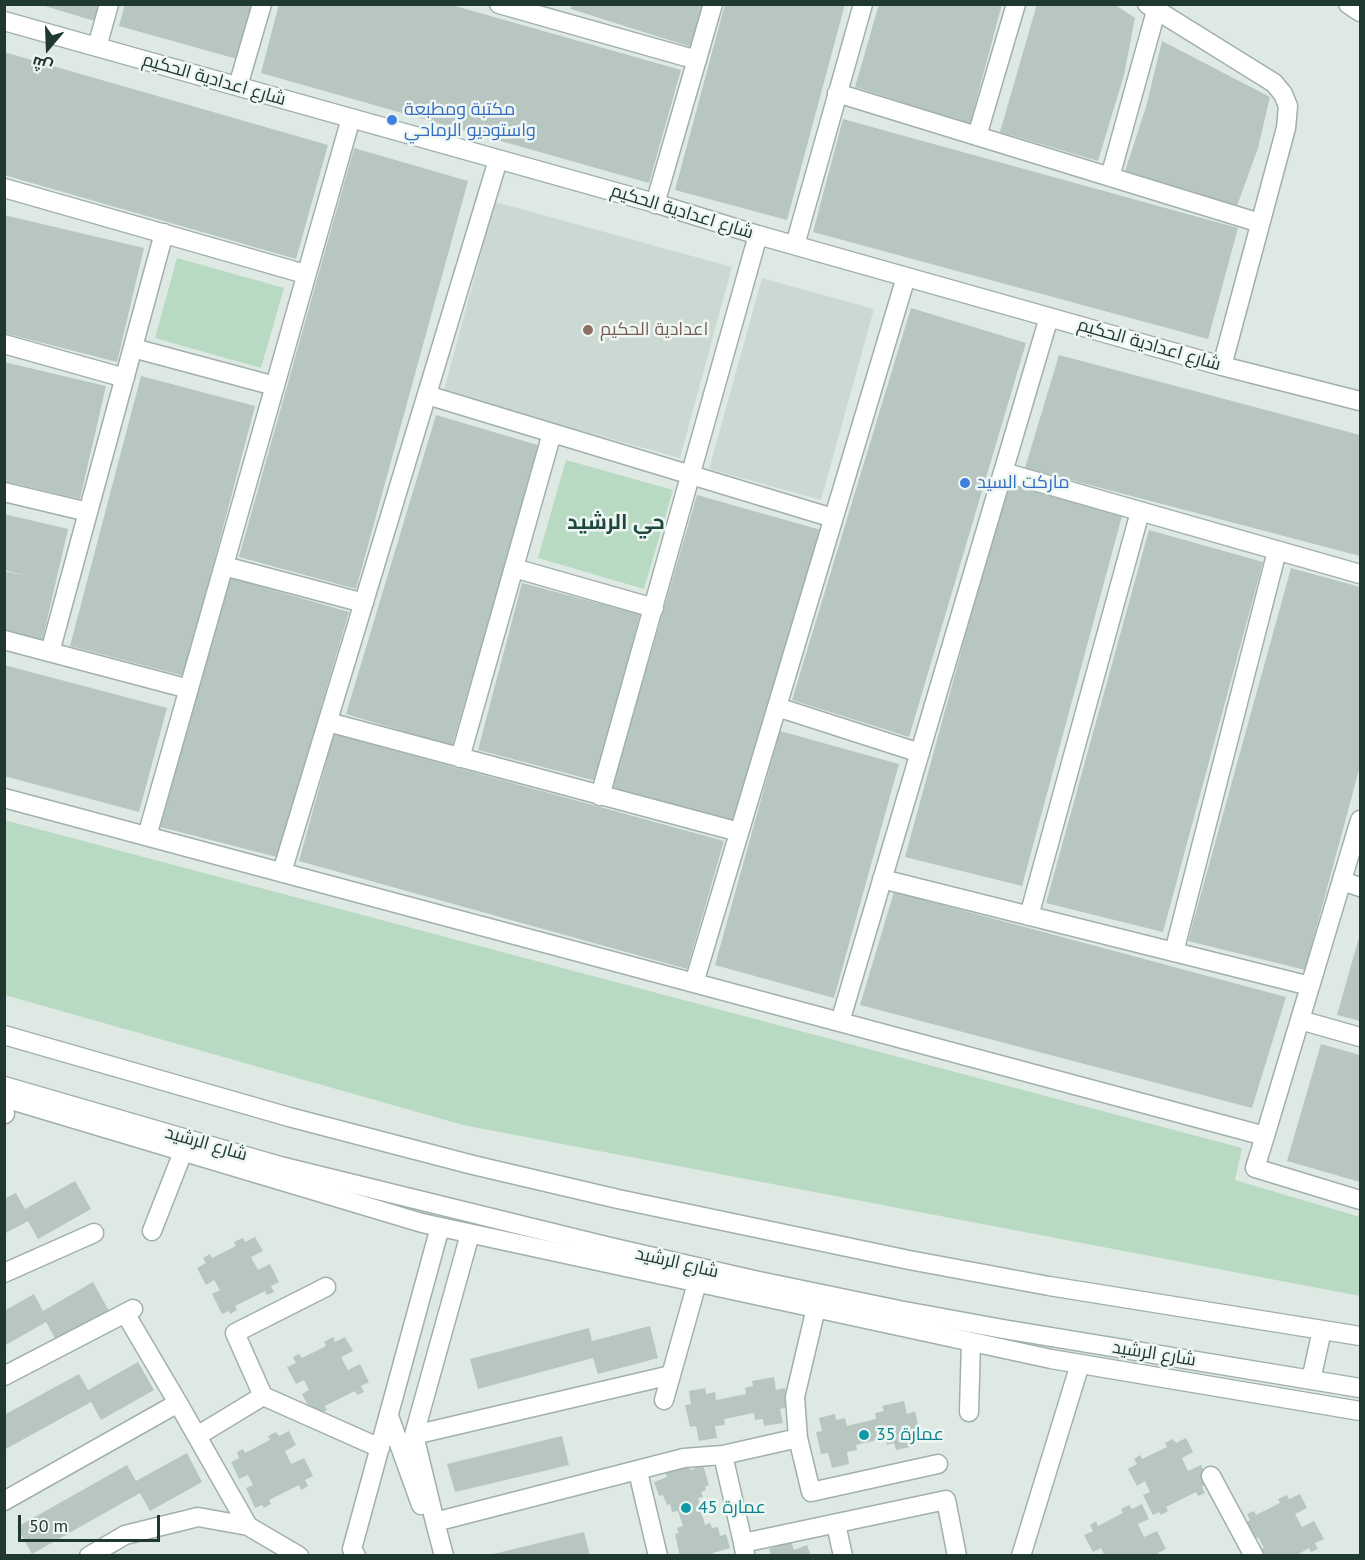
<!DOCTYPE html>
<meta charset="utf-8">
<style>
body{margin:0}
#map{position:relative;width:1365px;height:1560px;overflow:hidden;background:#dee9e4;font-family:"PT Sans",Cairo,sans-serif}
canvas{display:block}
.frame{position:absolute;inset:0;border:6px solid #203832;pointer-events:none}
.north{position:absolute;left:18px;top:18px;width:60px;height:60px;-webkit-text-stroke:4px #eef6f2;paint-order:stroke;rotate:199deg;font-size:16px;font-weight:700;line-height:24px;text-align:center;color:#203832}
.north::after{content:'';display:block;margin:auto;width:21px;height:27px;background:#203832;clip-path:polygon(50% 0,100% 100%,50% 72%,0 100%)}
.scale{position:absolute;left:18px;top:1515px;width:142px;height:27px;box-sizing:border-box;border:3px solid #203832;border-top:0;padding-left:8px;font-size:18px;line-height:21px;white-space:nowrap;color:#203832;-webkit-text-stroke:4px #eef6f2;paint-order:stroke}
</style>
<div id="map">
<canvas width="1365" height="1560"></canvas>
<div class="frame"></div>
<div class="north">ش</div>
<div class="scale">50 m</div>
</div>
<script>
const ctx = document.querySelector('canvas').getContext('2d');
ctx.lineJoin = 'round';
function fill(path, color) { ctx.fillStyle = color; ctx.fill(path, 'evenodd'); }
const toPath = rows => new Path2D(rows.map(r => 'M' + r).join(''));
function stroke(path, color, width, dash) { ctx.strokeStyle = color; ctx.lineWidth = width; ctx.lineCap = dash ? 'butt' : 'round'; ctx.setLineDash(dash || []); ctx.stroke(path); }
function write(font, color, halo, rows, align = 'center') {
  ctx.font = font + ' "PT Sans",Cairo,sans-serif'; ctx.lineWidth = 5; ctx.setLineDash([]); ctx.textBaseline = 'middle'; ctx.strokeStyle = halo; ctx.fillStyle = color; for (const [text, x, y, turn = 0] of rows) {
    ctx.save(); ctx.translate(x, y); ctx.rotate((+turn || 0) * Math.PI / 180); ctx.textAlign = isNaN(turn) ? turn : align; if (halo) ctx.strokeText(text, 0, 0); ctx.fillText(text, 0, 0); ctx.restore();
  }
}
fill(toPath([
 [495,202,732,267,680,458,443,393],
 [762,278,874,309,821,500,709,469]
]), '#ccd9d3');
fill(toPath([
 [177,258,284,288,261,368,155,338],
 [566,460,673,490,644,589,538,558],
 [4,820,1242,1148,1235,1180,1360,1217,1360,1296,463,1125,5,995]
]), '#b8d9c2');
fill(toPath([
 [38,4,103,4,98,22],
 [125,4,252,4,237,59,119,26],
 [279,4,448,4,681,70,649,183,261,73],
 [572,4,704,4,691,47,571,9],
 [725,4,845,4,787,220,675,190],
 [879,4,1002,4,970,124,855,87],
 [1037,4,1114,4,1135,18,1124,75,1098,161,1000,132],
 [1162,41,1270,97,1258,148,1237,206,1125,171,1146,107],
 [4,52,328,145,296,259,4,175],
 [843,119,1238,228,1208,339,813,232],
 [354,148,468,181,356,589,239,557],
 [4,215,144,248,117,362,4,333],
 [911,308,1026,343,909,737,792,700],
 [1059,355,1360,435,1360,556,1025,468],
 [4,362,106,386,80,499,4,481],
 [141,376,255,406,184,676,70,646],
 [436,415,541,446,452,746,346,714],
 [1007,484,1122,516,1022,886,905,857],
 [697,495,821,530,735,826,611,790],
 [4,514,68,529,42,642,4,633,4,571,27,576,4,570],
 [1149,530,1263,562,1163,932,1046,903],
 [1291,568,1360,587,1360,766,1305,970,1188,941],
 [228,577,349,612,277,857,160,827],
 [522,583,640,614,596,781,478,750],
 [4,665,167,708,139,812,4,776],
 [780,731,899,764,834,998,715,965],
 [334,734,724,841,687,969,299,861],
 [894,892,1286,997,1252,1108,860,1005],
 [1360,934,1360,1021,1337,1015],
 [1321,1044,1360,1055,1360,1182,1287,1161],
 [75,1181,91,1209,38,1239,28,1221,4,1234,4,1199,16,1193,25,1209],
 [255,1237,263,1251,251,1257,258,1270,270,1264,279,1282,271,1286,274,1292,267,1295,265,1291,235,1306,237,1310,230,1314,229,1311,222,1314,212,1294,220,1290,214,1280,206,1285,197,1268,206,1263,203,1258,210,1254,212,1258,236,1246,234,1242,243,1238,245,1242],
 [93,1282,109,1311,56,1340,46,1322,4,1346,4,1311,34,1294,43,1311],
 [650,1326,658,1358,598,1374,593,1358,478,1389,470,1359,589,1328,592,1341],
 [333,1337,335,1342,345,1337,353,1351,341,1357,348,1370,360,1364,369,1382,361,1386,364,1392,357,1395,355,1391,325,1406,327,1410,320,1414,318,1410,312,1413,302,1394,309,1390,304,1380,296,1384,287,1367,296,1363,293,1357,299,1354,302,1358,326,1346,324,1342],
 [138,1362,154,1390,101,1420,91,1402,4,1450,4,1415,79,1374,88,1390],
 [774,1377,776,1390,785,1388,788,1407,780,1409,783,1423,764,1426,763,1419,755,1420,754,1413,724,1419,725,1425,715,1426,717,1438,699,1441,696,1426,690,1427,685,1405,691,1404,689,1391,705,1388,706,1394,715,1392,716,1400,746,1394,745,1388,753,1386,752,1381],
 [904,1401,907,1414,915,1411,919,1430,911,1432,915,1446,896,1450,894,1443,887,1445,885,1438,856,1445,857,1450,847,1452,849,1464,832,1468,828,1453,821,1454,816,1432,822,1431,819,1418,835,1414,836,1420,845,1418,847,1426,876,1419,875,1413,884,1411,882,1406],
 [289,1431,296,1445,285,1451,291,1464,304,1458,313,1476,305,1480,308,1486,301,1490,299,1485,269,1500,271,1504,264,1508,262,1505,255,1508,246,1488,253,1485,248,1475,239,1479,231,1462,239,1458,237,1452,243,1449,245,1453,270,1440,268,1436,276,1432,279,1436],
 [562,1436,569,1465,455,1492,447,1464],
 [1186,1438,1193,1452,1182,1458,1188,1471,1201,1465,1210,1483,1202,1487,1205,1493,1198,1496,1196,1492,1166,1507,1168,1511,1161,1515,1159,1512,1153,1515,1143,1495,1150,1492,1145,1481,1137,1486,1128,1469,1137,1464,1134,1459,1140,1455,1142,1459,1167,1447,1165,1443,1173,1439,1176,1443],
 [187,1453,202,1482,150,1511,140,1493,32,1554,17,1527,127,1465,136,1481],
 [686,1461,690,1470,703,1465,709,1485,705,1487,706,1490,701,1492,703,1497,698,1498,705,1525,710,1523,712,1528,718,1527,720,1536,726,1534,730,1548,713,1553,714,1556,680,1556,675,1534,679,1533,677,1528,683,1526,678,1511,672,1512,670,1504,667,1505,663,1495,659,1496,654,1482,667,1477,664,1469],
 [1300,1494,1307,1508,1295,1514,1302,1527,1314,1521,1324,1539,1315,1543,1318,1549,1311,1552,1309,1548,1295,1556,1259,1556,1256,1551,1264,1548,1258,1537,1250,1541,1242,1525,1250,1520,1247,1514,1254,1511,1256,1515,1280,1503,1278,1499,1287,1495,1289,1499],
 [1142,1504,1149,1519,1138,1524,1144,1537,1157,1531,1166,1549,1158,1553,1159,1556,1105,1556,1101,1548,1093,1552,1084,1535,1093,1531,1090,1525,1096,1521,1098,1526,1123,1513,1121,1509,1129,1505,1132,1509],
 [584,1532,590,1556,490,1556,489,1555],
 [791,1541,794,1550,807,1545,811,1556,771,1556,769,1549]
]), '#b7c6c0');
const minor = toPath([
 [499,4,697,60],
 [1147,4,1274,83,1283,94,1288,106,1286,128,1222,366],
 [4,21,651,202,758,235,1222,366,1360,401],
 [97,47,109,4],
 [238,86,262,4],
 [837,93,1260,223],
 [977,136,1016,4],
 [1110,177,1156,11],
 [4,188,305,274],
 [655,204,713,4],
 [795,245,863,4],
 [4,344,125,378],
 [133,348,275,386],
 [427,395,833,518],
 [1003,472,1360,574],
 [4,492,88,512],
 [224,566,364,603],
 [514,568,654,608],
 [4,640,189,689],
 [50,652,164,233],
 [777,707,920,753],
 [328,722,739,832],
 [460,758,552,433],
 [600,796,758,235],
 [4,798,1265,1136,1255,1168,1360,1200],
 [147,836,351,118],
 [282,872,498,160],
 [882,879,1310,986],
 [1342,881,1360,887],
 [1029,916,1140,512],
 [1174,952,1277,551],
 [694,983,906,277],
 [1300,1020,1360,1037],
 [840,1022,1049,317],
 [4,1098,422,1223,1051,1359,1360,1411],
 [4,1114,5,1114],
 [1265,1136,1360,820],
 [152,1231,183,1152],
 [4,1273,94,1233],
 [4,1376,133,1309],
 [263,1396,235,1333,326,1287],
 [664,1400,697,1283],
 [178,1403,248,1526],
 [969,1412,971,1342],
 [389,1416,421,1505],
 [414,1435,470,1234],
 [197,1436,263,1396,380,1448],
 [798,1438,795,1397,816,1308],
 [638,1472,658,1556],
 [1211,1476,1254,1556],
 [4,1501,178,1403,125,1313],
 [435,1522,414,1435,671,1375],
 [836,1524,843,1556],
 [743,1543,723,1455,798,1438,811,1492,938,1464],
 [745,1554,743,1543,946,1500,957,1556],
 [89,1556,125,1535,198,1517,248,1526,299,1556],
 [356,1556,352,1549,440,1227],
 [444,1556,435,1522,684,1458,723,1455],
 [1021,1556,1080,1364]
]);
const tertiary = toPath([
 [1348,4,1360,12],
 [4,1035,289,1117,473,1165,618,1199,909,1260,1049,1286,1360,1336],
 [4,1086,280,1166,610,1247,754,1280,899,1310,1003,1329,1360,1388],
 [1311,1380,1322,1330]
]);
stroke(minor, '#a1b0ab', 21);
stroke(tertiary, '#a1b0ab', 21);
stroke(minor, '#fff', 18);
stroke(tertiary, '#fff', 18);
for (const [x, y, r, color] of [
 [392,120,6,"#3f7fe0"],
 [588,330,6,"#8d6e63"],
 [965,483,6,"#3f7fe0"],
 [864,1435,6,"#0f9aa8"],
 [686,1508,6,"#0f9aa8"]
]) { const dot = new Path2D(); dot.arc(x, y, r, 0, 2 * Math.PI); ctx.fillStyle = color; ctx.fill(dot); stroke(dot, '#eef6f2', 2); }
write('18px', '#203832', '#eef6f2', [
 ["شارع اعدادية الحكيم",214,80,16],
 ["شارع اعدادية الحكيم",682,212,17],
 ["شارع اعدادية الحكيم",1149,345,16],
 ["شارع الرشيد",206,1144,16],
 ["شارع الرشيد",677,1263,13],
 ["شارع الرشيد",1154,1354,9]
]);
write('18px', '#366cbe', '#eef6f2', [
 ["مكتبة ومطبعة",404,110],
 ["واستوديو الرماحي",404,131],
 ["ماركت السيد",977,483]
], 'left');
write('18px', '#785e54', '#eef6f2', [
 ["اعدادية الحكيم",600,330]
], 'left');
write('18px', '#0d838f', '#eef6f2', [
 ["عمارة 35",876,1435],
 ["عمارة 45",698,1508]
], 'left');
write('bold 21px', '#1e483f', '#eef6f2', [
 ["حي الرشيد",616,523]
]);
</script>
